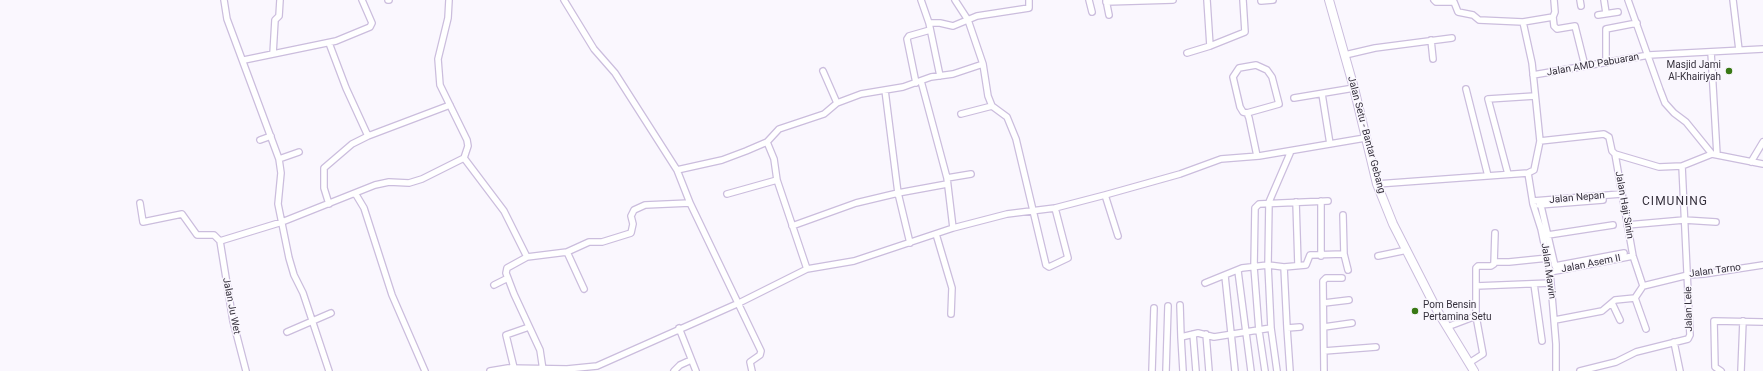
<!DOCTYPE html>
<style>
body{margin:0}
canvas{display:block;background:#faf7fe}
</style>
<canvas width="1763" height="371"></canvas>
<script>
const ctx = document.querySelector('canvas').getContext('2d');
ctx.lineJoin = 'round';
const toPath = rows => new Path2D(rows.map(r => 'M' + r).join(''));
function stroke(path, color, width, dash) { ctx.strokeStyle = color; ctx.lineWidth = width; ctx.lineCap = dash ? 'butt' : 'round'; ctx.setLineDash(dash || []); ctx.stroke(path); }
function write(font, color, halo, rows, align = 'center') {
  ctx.font = font + ' Roboto,sans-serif'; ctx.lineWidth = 3; ctx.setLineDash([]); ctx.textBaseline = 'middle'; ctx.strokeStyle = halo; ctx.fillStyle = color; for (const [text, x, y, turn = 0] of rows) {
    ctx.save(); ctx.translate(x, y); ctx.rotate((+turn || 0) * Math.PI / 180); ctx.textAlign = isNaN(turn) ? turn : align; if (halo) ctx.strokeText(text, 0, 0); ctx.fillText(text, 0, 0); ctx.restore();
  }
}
const minor = toPath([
 [224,0,227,19,279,159,281,173,278,204,289,258,294,275,303,293,329,371],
 [388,0,389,0],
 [449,0,448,18,438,59,440,85,467,140,468,146,464,158,504,211,527,257],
 [564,0,594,49,615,73,677,170,690,203,761,351,760,355,750,362,752,371],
 [921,0,929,23,940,76],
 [955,0,968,20,983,64,988,96,992,106,1007,117,1016,139,1046,265,1049,267,1068,258,1055,208],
 [1089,0,1092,12],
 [1106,0,1109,15],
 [1207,0,1210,46],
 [1434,0,1436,2,1454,2,1458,12,1473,15,1479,20,1523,22,1553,17,1554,26,1557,29,1575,26,1585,66],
 [1580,0,1581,6],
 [1604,0,1606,13],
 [1628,0,1660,90,1665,103,1674,113,1686,122,1712,154],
 [1733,0,1739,50],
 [1261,1,1273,0],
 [1106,2,1173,0],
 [1598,15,1618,12],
 [1553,17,1555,12,1554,0],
 [929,23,940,23,953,26,977,16,1029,8,1029,0],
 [1431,40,1433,59],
 [329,43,346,88,368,136,450,105],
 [1711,52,1717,155],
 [1187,53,1210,46,1245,32,1243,0],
 [273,54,275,20,279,16,280,0],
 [1345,55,1375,48,1452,38],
 [244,60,336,41,370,27,372,23,362,0],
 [1606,63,1606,29,1637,23],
 [823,71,837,103],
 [1533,75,1649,55,1763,49],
 [921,81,947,178,953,228],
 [916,83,907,39,909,36,930,30],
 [1466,89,1488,176],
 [885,90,898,193,910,243],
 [1322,94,1330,144],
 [1294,98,1354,88],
 [1247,113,1279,104,1272,77,1267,70,1256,65,1239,68,1233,77,1240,107,1243,112,1247,113,1249,118,1257,156],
 [961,114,992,106],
 [260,140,271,136],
 [1540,141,1604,134,1609,137,1612,151,1615,154,1659,167,1682,166,1712,154,1763,164],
 [767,142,774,159,777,180,807,269],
 [1615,154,1633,256,1643,286],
 [279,159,299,152],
 [1751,162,1763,142],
 [677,170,722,160,746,151,767,142,779,129,824,114,837,103,861,94,903,87,931,77,953,74,983,64],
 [1528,173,1533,204,1541,229,1550,272,1556,344,1556,371],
 [1508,174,1488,99,1535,96],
 [947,178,971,174],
 [1377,184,1528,173,1534,170,1540,141,1532,63,1523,22],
 [355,193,364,208,392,295,425,371],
 [727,194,777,180],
 [1105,195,1118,236],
 [1533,201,1621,194],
 [1296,202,1298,265],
 [140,203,143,222,182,214,197,235,214,235,220,241,233,321,246,371],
 [329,204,324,188,324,168,352,144,368,136],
 [1539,205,1603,200],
 [1541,206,1555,266,1624,253],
 [1343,215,1344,254,1348,270],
 [1627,225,1684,220,1716,222],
 [792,226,856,203,898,193,947,184],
 [936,234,952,288,951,314],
 [1548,235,1613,225],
 [220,241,282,222,375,185,389,182,409,183,422,179,464,158],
 [567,252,584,289],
 [1321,256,1321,201],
 [1378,256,1407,250],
 [1495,262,1509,262,1548,258],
 [1284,267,1306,265,1310,255,1344,254],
 [1238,271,1251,371],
 [1550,272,1633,256],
 [1225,276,1235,371],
 [1205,283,1242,268,1268,265,1284,267,1287,328,1300,327],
 [1534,284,1542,341],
 [494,285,508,278],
 [1476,286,1551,283],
 [1643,286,1688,275,1704,274,1763,265],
 [1635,298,1646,329],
 [1324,303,1349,300],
 [1612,303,1620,320],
 [1180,305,1181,337],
 [1555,320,1602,311,1615,300,1635,298,1643,286],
 [1324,327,1352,323],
 [1447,327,1476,316,1476,268,1478,266,1491,266,1494,264,1495,233],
 [679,328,696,371],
 [1287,328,1290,371],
 [287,332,331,313],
 [1193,334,1196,371],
 [1206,334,1209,371],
 [1674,342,1680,371],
 [1324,351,1376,347],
 [1469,363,1483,354,1476,316],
 [514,368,506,335,529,327],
 [543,370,540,350,514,294,506,273,507,268,527,257,567,252,589,242,602,242,631,233,633,224,631,216,634,210,645,205,690,203],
 [490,371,508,368,567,369,597,366,739,303,807,269,854,261,953,228,1007,214,1055,208,1105,195,1180,174,1221,159,1259,156,1365,138],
 [674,371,680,365,691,360],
 [1152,371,1154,308],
 [1166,371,1168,306],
 [1183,371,1181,337,1198,333,1214,337,1271,328],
 [1265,371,1259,331,1254,267,1255,208,1259,204,1328,201],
 [1277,371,1271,328,1268,265,1269,202,1291,151],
 [1324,371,1323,281,1326,278,1342,278],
 [1580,371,1616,362,1636,352,1688,339,1690,335,1682,166],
 [1721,371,1715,367,1714,321,1763,322],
 [1741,371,1743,321]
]);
const secondary = toPath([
 [1329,0,1354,88,1377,184,1393,224,1438,312,1474,371]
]);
stroke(minor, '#cbbddd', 8);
stroke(secondary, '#cbbddd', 10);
stroke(minor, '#fff', 5.5);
stroke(secondary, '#fff', 8);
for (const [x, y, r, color] of [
 [1729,71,4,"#397815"],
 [1415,311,4,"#397815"]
]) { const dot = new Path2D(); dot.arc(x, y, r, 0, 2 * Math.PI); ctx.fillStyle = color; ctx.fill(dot); stroke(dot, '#faf7fe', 1.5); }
write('10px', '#35303c', '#faf7fe', [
 ["Jalan AMD Pabuaran",1593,65,-10],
 ["Jalan Setu - Bantar Gebang",1366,135,75],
 ["Jalan Nepan",1577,198,-5],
 ["Jalan Haji Sinin",1624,205,80],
 ["Jalan Asem II",1591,264,-11],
 ["Jalan Mawin",1548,271,82],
 ["Jalan Tarno",1715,271,-8],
 ["Jalan Ju Wet",231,306,79],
 ["Jalan Lele",1689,309,-91]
]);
write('10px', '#35303c', '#faf7fe', [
 ["Masjid Jami",1721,65],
 ["Al-Khairiyah",1721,77],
 ["Pom Bensin",1423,305,"left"],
 ["Pertamina Setu",1423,317,"left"]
], 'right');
ctx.letterSpacing = '1px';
write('12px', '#35303c', '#faf7fe', [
 ["CIMUNING",1675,202]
]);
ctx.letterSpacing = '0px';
</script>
